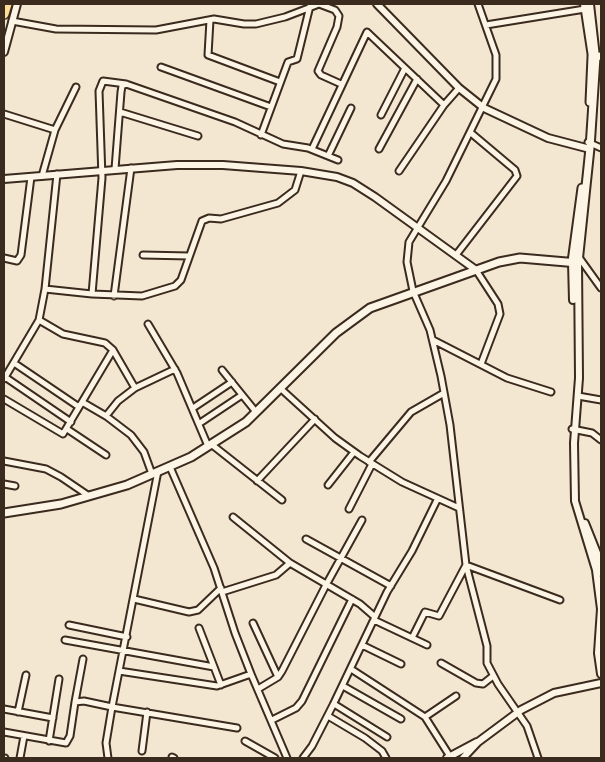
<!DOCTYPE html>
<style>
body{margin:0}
#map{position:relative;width:605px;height:762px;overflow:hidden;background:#f3e7d2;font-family:Dekko,sans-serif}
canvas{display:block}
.frame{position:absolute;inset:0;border:5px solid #3b2a1e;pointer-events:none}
</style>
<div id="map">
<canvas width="605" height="762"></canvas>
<div class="frame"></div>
</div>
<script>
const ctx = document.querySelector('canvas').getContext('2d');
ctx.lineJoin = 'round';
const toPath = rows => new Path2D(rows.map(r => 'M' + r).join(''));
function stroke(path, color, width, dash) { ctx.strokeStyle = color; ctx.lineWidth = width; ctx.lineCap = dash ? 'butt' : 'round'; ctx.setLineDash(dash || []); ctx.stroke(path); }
const minor = toPath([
 [478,4,496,55,496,79,446,181,409,242,407,262,413,291,430,330,441,376,450,425,466,565,487,646,487,663,498,684,527,726,538,758],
 [210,20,208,55,280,82],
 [12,21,56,29,156,30,214,19,244,24,256,24,285,17,319,4,335,10,339,16,337,27,318,71,321,75,341,84],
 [486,25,585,9],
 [161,67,271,107],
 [126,84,103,81,99,91,102,178,92,294,142,296,175,286,181,280,202,221,209,218,221,219,278,203,295,190,301,171],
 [120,112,198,136],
 [4,114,55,130],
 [381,115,405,68],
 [261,135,288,62,297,59,310,6],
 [588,142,601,148],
 [312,149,367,32,444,105],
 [379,149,417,79],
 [328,156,351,108],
 [115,169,121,92,122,86,126,84,235,122,283,144,308,148,338,160],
 [399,171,444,105,459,88],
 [42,176,55,130,76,87],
 [143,255,189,256],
 [456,255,517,176,515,170,471,133],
 [578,256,601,288],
 [4,258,17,261,21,255,31,177],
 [476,270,498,304,500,314,481,364],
 [45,289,92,294],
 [114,296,131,168],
 [39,320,63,334,105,343,113,350,135,388],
 [148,324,177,373,208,446],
 [433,340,507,378,551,392],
 [14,363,79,407],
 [222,370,256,412],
 [5,377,71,422],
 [4,379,39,320,45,289,57,174],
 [280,388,335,438,360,456,402,482,459,508],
 [578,396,601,400],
 [4,399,63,434,113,350],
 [82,402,106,416,131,435,144,452,152,474],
 [193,408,232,382],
 [106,416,118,401,135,388,175,369],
 [200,423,242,395],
 [67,429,106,455],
 [572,429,592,433,601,440],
 [211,444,282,500],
 [4,461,46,469,61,477,89,496],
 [369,462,411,412,444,393],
 [257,481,315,419],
 [4,484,15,486],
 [328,485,354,452],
 [349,509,372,464],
 [233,517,290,563],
 [306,539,391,586],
 [222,592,276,575,290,563,360,604,375,617],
 [134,599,189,612,198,610,221,588],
 [374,620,427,645],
 [253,623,278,677],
 [69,625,127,637],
 [199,628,221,685],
 [412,638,425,612,439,616,466,565,560,600],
 [65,640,214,667],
 [362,645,401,664],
 [441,663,476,683,483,684,493,676],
 [351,669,425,717,451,758],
 [119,671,217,686,251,674,235,633,214,568,170,467],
 [251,674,287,758],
 [343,686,401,719],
 [258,689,278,677,282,671,326,585,362,520],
 [75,702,83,659],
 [334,704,387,737],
 [4,709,53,718],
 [18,712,26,675],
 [328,716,365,738,382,751,386,758],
 [425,717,456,696],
 [272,720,296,708,302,701,352,599],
 [4,732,66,743,70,736,75,702,84,701,112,707,158,471],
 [49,741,59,679],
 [245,741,275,758],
 [142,751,147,712],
 [172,757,174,758],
 [4,758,5,758],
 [20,758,24,736],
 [108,758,106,743,112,707,237,728],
 [303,758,312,746,333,705,387,592,412,551,437,500]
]);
const tertiary = toPath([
 [377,4,459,88,484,108,548,138,590,149],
 [584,4,592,57],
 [590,4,596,57],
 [4,52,17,4],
 [4,179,177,165,223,165,301,171,337,177,353,183,375,197,476,270],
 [572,262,573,300],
 [578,263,579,378,574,443,575,501,596,570,601,609,598,653,601,674],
 [585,523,597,553,601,573],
 [447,758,477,742],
 [463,758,478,742,521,710,554,693,601,683]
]);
const secondary = toPath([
 [590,102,592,57,601,56],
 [572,262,582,188],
 [4,513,61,504,127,485,191,457,246,422,336,333,370,308,499,262,520,258,578,263,590,148,596,57]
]);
const trunk = toPath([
 [4,14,7,4]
]);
stroke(minor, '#3b2a1e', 9);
stroke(tertiary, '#3b2a1e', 10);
stroke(secondary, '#3b2a1e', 11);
stroke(trunk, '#3b2a1e', 12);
stroke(minor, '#fcf5e5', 5);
stroke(tertiary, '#fcf5e5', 6);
stroke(secondary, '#fcf5e5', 7);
stroke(trunk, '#fedd96', 9);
</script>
